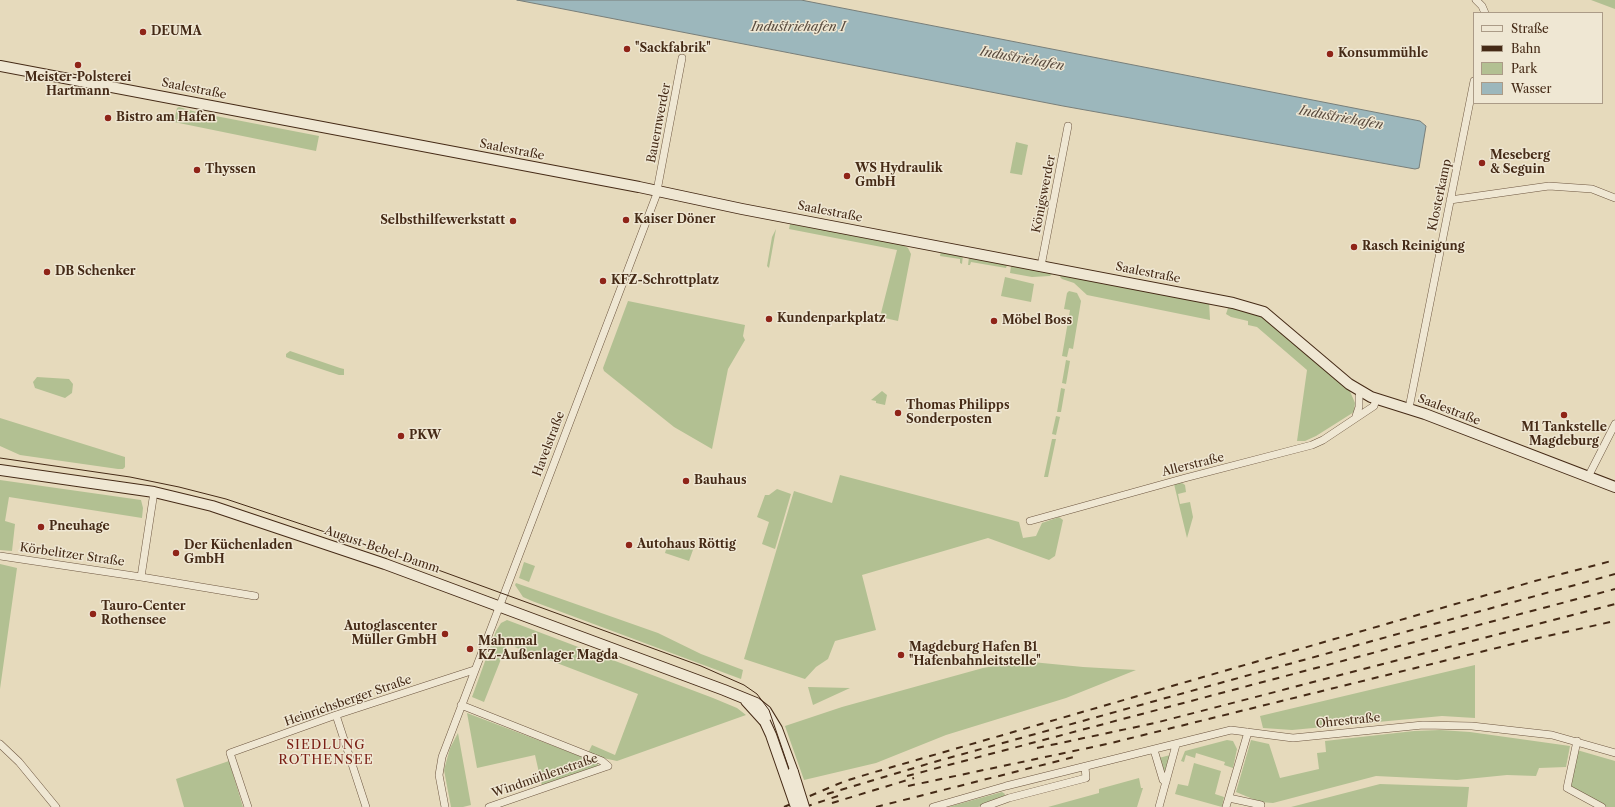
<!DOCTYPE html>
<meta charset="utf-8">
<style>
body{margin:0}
#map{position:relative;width:1615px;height:807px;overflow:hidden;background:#e6dabc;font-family:"Libre Caslon Text",serif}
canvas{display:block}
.legend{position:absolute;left:1473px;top:12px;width:130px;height:92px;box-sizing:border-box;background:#efe7d3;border:1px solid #ab9b87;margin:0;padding:5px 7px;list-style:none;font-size:12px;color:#452a16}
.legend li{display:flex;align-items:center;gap:8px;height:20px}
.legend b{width:20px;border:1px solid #ab9b87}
</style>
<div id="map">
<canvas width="1615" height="807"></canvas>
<ul class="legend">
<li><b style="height:5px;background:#efe7d3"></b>Straße</li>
<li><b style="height:5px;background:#452a16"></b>Bahn</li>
<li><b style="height:11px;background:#b2c092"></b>Park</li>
<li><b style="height:11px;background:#9cb7bc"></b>Wasser</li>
</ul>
</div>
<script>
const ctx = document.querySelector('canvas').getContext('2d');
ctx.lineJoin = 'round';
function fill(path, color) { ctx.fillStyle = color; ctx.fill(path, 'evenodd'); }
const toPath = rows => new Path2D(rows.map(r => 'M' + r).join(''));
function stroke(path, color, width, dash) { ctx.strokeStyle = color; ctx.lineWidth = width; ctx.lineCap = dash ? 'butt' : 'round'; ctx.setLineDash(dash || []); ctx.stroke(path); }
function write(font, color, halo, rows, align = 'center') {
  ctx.font = font + ' "Libre Caslon Text",serif'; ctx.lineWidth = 3; ctx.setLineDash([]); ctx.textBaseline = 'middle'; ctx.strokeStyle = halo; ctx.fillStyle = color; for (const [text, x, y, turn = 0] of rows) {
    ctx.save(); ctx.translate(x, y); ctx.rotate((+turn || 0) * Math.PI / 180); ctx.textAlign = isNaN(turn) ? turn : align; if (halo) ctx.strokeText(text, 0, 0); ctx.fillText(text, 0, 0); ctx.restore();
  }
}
fill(toPath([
 [1591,0,1615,0,1615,9],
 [179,107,200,113,319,136,316,151,174,122,177,108],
 [1016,142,1028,145,1022,175,1010,173],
 [790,224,901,244,908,248,911,254,898,321,880,317,897,250,789,229],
 [776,229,769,268,767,266,772,237],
 [941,250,963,255,962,264,960,263,960,259,940,256],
 [969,257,988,259,989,262,1007,265,1006,268,971,262,970,265,968,265],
 [1011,266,1052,273,1052,274,1050,276,1032,277,1010,273],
 [1061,274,1209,301,1210,320,1087,295,1074,283,1062,279,1060,277],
 [1005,277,1034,284,1031,302,1001,296],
 [1069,291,1077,293,1081,301,1073,349,1069,348,1067,357,1062,356,1070,310,1064,309,1067,293],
 [628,301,745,325,743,336,745,340,728,369,712,449,674,427,604,371,603,368],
 [1229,305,1263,317,1349,389,1355,403,1354,412,1316,436,1305,441,1297,441,1307,370,1257,327,1248,325,1248,321,1231,317,1226,314],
 [290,351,340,368,344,369,344,375,339,375,288,358,286,357,286,354],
 [1066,360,1070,361,1066,384,1062,383],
 [37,377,69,379,73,384,72,393,65,398,35,388,33,382],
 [1061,388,1065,389,1061,412,1057,412],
 [882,391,887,395,885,405,876,403,876,401,871,400],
 [1056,416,1060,417,1056,435,1052,434],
 [0,418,125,457,125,467,123,469,118,469,20,455,0,446],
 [1052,439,1056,439,1048,477,1044,477],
 [840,475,1019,522,1023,538,1036,536,1042,523,1059,517,1063,520,1055,556,1049,560,988,538,862,575,876,630,835,641,828,659,816,667,805,679,744,659,794,491,832,503],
 [0,480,141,500,143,508,142,518,9,497,5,521,15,524,12,551,0,550],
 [1182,483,1185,485,1186,492,1178,494,1180,504,1190,502,1193,517,1187,538,1174,484],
 [777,489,791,494,775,549,762,544,769,522,757,517,765,495,769,495],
 [669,540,694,547,689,561,665,553],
 [524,562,535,566,529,582,519,578],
 [0,564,17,568,0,689],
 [516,583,658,633,701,654,743,670,741,679,532,601,523,597,515,585],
 [507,620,713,698,737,708,746,715,617,761,603,758,588,753,592,745,615,755,638,694,507,644,484,702,472,697,496,631,501,623],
 [1032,662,1083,667,1136,670,1066,698,946,735,876,763,804,780,785,726,842,707,983,668,1006,664],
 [1475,665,1475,718,1442,716,1292,730,1263,728,1260,716],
 [808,687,850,688,813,705],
 [467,713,598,763,597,769,542,786,535,755,477,768],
 [1440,730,1470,732,1570,746,1566,767,1539,768,1536,776,1507,775,1457,780,1376,776,1273,803,1260,802,1236,792,1251,740,1269,744,1280,778,1319,769,1317,753,1326,752,1325,741,1414,731],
 [458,733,471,805,463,807,451,807,444,770,450,748],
 [1227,740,1233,741,1237,749,1233,768,1224,765,1225,762,1196,753,1195,758,1186,755,1184,762,1181,761,1185,751],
 [1577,750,1615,761,1615,807,1607,807,1570,786],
 [1170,755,1165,772,1165,773,1159,758],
 [229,761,243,807,184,807,176,779],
 [1194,763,1221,771,1215,794,1224,797,1222,807,1175,794,1178,784,1188,786],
 [1139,778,1141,788,1143,788,1137,807,1048,807,1099,793,1099,789],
 [1380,784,1469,787,1467,807,1291,807],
 [1002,792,1005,794,1003,798,978,807,948,807]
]), '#b2c092');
const water = toPath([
 [517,0,801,0,1420,121,1426,126,1419,168,1415,169,1063,106,517,0]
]);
fill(water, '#9cb7bc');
stroke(water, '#797f7a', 1);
const street = toPath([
 [1476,0,1482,6,1485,13],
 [1450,200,1549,186,1592,189,1615,198],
 [1041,266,1068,126],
 [1409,408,1474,81],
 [1356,416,1359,407,1359,396,1361,392],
 [1588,477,1615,424],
 [1030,521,1185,478,1312,445,1323,440,1374,406,1376,399],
 [0,556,141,577,255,596],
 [141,577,154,492],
 [461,705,602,761,608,766],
 [336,715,366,807],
 [1577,741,1567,788,1602,807],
 [0,744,19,762,56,807],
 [1154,750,1163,780,1166,782],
 [1229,798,1261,805,1260,807],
 [248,807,230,753,336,715,474,670],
 [445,807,439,775,442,757,656,196,682,58],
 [489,807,608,766],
 [933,807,1006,786,1231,730,1293,738,1423,725,1472,726,1552,735,1615,753],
 [984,807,1009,798,1086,778,1085,767],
 [1159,807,1176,745],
 [1226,807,1248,732]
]);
const secondary = toPath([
 [0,66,639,187,742,209,1233,303,1264,312,1349,384,1371,397,1425,414,1615,487],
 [0,470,154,492,212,506,385,564,724,690,756,703,766,711,777,729,793,772],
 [746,701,765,722]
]);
stroke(street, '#6d5640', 8);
stroke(secondary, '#452a16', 12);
stroke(street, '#efe7d3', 7);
stroke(secondary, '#efe7d3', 10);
stroke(toPath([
 [0,458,130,477,179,487,226,499,430,567,701,666,744,685,757,694,769,710,802,807]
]), '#452a16', 1);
stroke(toPath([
 [1037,748,1155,723,1615,604],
 [907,776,1615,589],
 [908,786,1107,744,1529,640,1615,621],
 [827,794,934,762,1615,574],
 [832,803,914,778],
 [784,807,845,781,875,772,1535,581,1615,560],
 [805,807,838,796],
 [876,807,1078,756]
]), '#452a16', 2, [7, 7]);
const secondaryBridge = toPath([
 [765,722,771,735,796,807],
 [793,772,804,807]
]);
stroke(secondaryBridge, '#452a16', 12, []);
stroke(secondaryBridge, '#efe7d3', 10);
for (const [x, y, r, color] of [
 [143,32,4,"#8f2418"],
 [627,49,4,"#8f2418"],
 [1330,54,4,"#8f2418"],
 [78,65,4,"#8f2418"],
 [108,118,4,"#8f2418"],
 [1482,163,4,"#8f2418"],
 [197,170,4,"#8f2418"],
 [847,176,4,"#8f2418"],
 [626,220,4,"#8f2418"],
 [513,221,4,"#8f2418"],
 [1354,247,4,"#8f2418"],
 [47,272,4,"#8f2418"],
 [603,281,4,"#8f2418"],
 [769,319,4,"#8f2418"],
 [994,321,4,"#8f2418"],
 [898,413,4,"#8f2418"],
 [1564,415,4,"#8f2418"],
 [401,436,4,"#8f2418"],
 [686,481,4,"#8f2418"],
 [41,527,4,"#8f2418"],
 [629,545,4,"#8f2418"],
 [176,553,4,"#8f2418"],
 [93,614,4,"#8f2418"],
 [445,634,4,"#8f2418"],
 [470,649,4,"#8f2418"],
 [901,655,4,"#8f2418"]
]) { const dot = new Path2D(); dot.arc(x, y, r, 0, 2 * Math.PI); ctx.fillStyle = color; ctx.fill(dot); stroke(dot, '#efe7d3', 1.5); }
write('bold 12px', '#452a16', '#efe7d3', [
 ["DEUMA",151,32],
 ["\"Sackfabrik\"",635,49],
 ["Konsummühle",1338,54],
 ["Meister-Polsterei",78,78,"center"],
 ["Hartmann",78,92,"center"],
 ["Bistro am Hafen",116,118],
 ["Meseberg",1490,156],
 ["& Seguin",1490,170],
 ["WS Hydraulik",855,169],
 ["GmbH",855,183],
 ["Thyssen",205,170],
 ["Kaiser Döner",634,220],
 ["Selbsthilfewerkstatt",505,221,"right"],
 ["Rasch Reinigung",1362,247],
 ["DB Schenker",55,272],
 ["KFZ-Schrottplatz",611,281],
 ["Kundenparkplatz",777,319],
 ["Möbel Boss",1002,321],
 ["Thomas Philipps",906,406],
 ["Sonderposten",906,420],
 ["M1 Tankstelle",1564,428,"center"],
 ["Magdeburg",1564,442,"center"],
 ["PKW",409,436],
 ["Bauhaus",694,481],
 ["Pneuhage",49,527],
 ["Autohaus Röttig",637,545],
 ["Der Küchenladen",184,546],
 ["GmbH",184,560],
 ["Tauro-Center",101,607],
 ["Rothensee",101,621],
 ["Autoglascenter",437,627,"right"],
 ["Müller GmbH",437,641,"right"],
 ["Mahnmal",478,642],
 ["KZ-Außenlager Magda",478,656],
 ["Magdeburg Hafen B1",909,648],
 ["\"Hafenbahnleitstelle\"",909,662]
], 'left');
write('12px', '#452a16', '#efe7d3', [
 ["Saalestraße",194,89,11],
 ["Bauernwerder",659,123,-79],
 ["Saalestraße",512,150,11],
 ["Königswerder",1044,194,-79],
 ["Klosterkamp",1440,195,-78],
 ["Saalestraße",830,212,11],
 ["Saalestraße",1148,273,11],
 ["Saalestraße",1449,410,21],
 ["Havelstraße",549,444,-69],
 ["Allerstraße",1193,465,-14],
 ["August-Bebel-Damm",382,550,19],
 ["Körbelitzer Straße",72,555,8],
 ["Heinrichsberger Straße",348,701,-19],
 ["Ohrestraße",1348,721,-6],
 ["Windmühlenstraße",545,776,-19]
]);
write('italic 13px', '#5b4d40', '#efe7d3', [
 ["Industriehafen I",798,27],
 ["Industriehafen",1022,59,10],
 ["Industriehafen",1341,118,10]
]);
ctx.letterSpacing = '1px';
write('13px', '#7a1f14', '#efe7d3', [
 ["SIEDLUNG",326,745],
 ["ROTHENSEE",326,760]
]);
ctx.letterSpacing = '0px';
</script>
